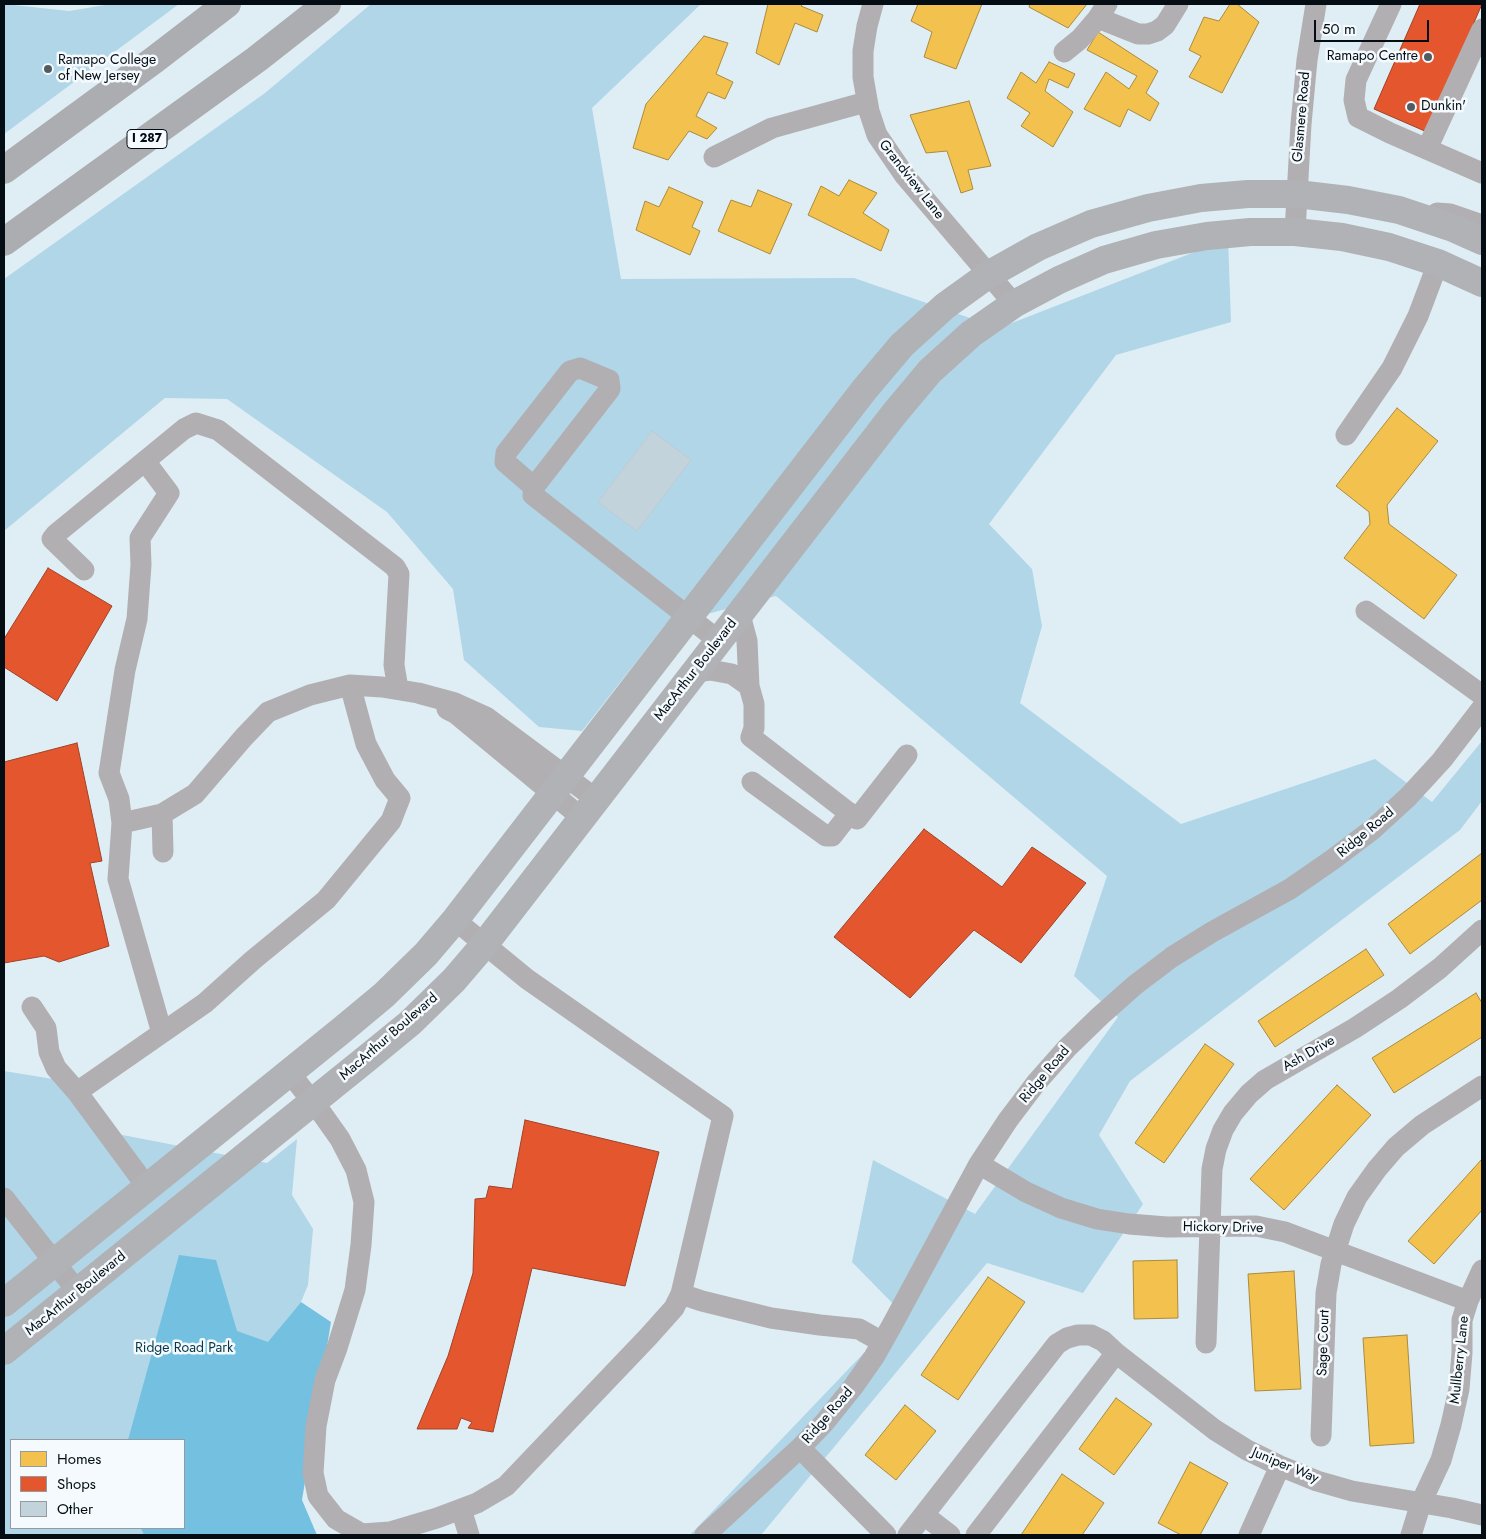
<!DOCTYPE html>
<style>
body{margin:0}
#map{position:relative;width:1486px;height:1539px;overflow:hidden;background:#dfeef5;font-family:Jost,sans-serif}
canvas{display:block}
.frame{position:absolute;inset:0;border:5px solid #030d13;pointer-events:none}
.legend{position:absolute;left:10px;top:1439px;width:175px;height:90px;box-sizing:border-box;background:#f4fafe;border:1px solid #949ba0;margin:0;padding:6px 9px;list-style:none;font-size:15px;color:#030d13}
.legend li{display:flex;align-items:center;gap:10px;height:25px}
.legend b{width:25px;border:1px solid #949ba0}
.scale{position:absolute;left:1314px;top:20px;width:115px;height:22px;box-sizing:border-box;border:2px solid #030d13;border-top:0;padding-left:6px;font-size:15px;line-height:18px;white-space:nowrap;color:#030d13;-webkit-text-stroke:4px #f4fafe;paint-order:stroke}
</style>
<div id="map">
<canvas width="1486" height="1539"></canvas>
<div class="frame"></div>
<ul class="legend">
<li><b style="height:14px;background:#f2c14e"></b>Homes</li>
<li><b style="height:14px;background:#e4572e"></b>Shops</li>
<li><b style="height:14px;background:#c3d3db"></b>Other</li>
</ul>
<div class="scale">50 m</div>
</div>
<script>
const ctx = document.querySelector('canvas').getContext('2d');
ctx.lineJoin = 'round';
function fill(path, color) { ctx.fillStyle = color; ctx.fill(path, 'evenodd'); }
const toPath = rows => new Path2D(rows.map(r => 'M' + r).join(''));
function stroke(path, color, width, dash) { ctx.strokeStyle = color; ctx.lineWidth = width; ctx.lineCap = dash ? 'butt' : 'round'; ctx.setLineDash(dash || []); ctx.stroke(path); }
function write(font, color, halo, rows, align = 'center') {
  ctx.font = font + ' Jost,sans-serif'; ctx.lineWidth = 5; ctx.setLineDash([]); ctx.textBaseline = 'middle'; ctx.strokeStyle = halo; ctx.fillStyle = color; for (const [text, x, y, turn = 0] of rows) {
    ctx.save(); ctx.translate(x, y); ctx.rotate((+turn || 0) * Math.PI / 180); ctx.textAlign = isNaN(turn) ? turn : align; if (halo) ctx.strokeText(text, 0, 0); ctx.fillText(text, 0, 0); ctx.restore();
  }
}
fill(toPath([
 [4,4,69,11,111,4,179,4,4,134],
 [371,4,701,4,592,108,621,279,854,278,999,328,1228,239,1231,322,1116,355,989,524,1032,569,1042,626,1020,703,1181,824,1375,759,1432,802,1482,741,1482,801,1460,830,1130,1081,1099,1135,1143,1204,1083,1293,987,1263,761,1535,690,1535,902,1313,852,1262,873,1160,975,1214,1118,1017,1074,976,1107,876,776,596,665,625,582,731,539,727,464,660,453,589,387,512,227,399,165,398,4,531,4,279,265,93],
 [4,1071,59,1080,102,1131,267,1163,297,1139,292,1195,313,1229,308,1285,301,1302,278,1330,266,1535,4,1535],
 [11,1440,184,1440,184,1528,11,1528]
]), '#b0d6e8');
fill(toPath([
 [179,1255,216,1260,237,1331,268,1342,301,1302,331,1322,302,1500,317,1535,144,1535,141,1528,184,1528,184,1440,128,1440]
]), '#73c0e1');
const homes = toPath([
 [768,4,803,4,801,6,823,15,817,32,795,23,779,65,756,53,768,4],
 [918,4,982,4,956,69,924,57,932,32,911,21,918,4],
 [1030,4,1087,4,1068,28,1029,7,1030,4],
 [1230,4,1237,4,1259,22,1222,93,1189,77,1201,56,1189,50,1204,17,1219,21,1230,4],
 [1098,32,1158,71,1146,93,1159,103,1150,121,1128,109,1120,127,1084,109,1106,72,1129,89,1137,76,1087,50,1098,32],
 [704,36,728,43,716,74,733,82,725,99,708,92,696,116,717,128,707,139,689,131,668,160,633,148,646,104,704,36],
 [1049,62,1075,74,1068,88,1049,79,1045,91,1073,112,1053,147,1021,126,1030,113,1007,98,1021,72,1036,83,1049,62],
 [969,101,991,166,968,170,973,189,961,193,947,151,926,153,910,115,969,101],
 [849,180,877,193,863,213,889,230,881,251,808,215,821,186,839,196,849,180],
 [669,187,703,202,692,227,700,231,690,255,636,230,645,201,659,207,669,187],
 [758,190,792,204,770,254,718,231,731,200,751,207,758,190],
 [1397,408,1438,441,1387,505,1389,524,1457,575,1424,619,1344,558,1370,524,1369,512,1336,486,1397,408],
 [1482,853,1482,900,1410,954,1388,924,1482,853],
 [1366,949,1384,975,1275,1047,1258,1021,1366,949],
 [1476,993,1482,1003,1482,1037,1394,1093,1372,1058,1476,993],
 [1205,1044,1234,1064,1164,1163,1135,1143,1205,1044],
 [1337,1085,1371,1115,1284,1210,1250,1179,1337,1085],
 [1482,1159,1482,1210,1434,1264,1408,1241,1482,1159],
 [1177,1260,1178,1318,1134,1319,1133,1261,1177,1260],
 [1294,1271,1301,1389,1255,1391,1248,1274,1294,1271],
 [988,1277,1025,1302,958,1400,921,1375,988,1277],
 [1407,1335,1414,1443,1370,1446,1363,1338,1407,1335],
 [1116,1398,1152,1424,1114,1475,1079,1449,1116,1398],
 [905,1405,936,1431,896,1480,865,1455,905,1405],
 [1190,1462,1228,1483,1200,1535,1181,1535,1158,1523,1190,1462],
 [1062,1474,1104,1503,1082,1535,1021,1535,1062,1474]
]);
fill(homes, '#f2c14e');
stroke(homes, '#aa8b3c', 1);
const shops = toPath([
 [1420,4,1482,4,1427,132,1374,109,1420,4],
 [48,568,112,606,57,701,4,667,4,639,48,568],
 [77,743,102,861,90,863,109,946,59,962,44,956,4,963,4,762,77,743],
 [924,829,1002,887,1032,847,1086,883,1021,963,974,930,910,998,834,937,924,829],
 [525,1120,659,1152,625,1286,532,1268,493,1432,468,1428,472,1422,461,1418,457,1429,417,1429,448,1356,473,1273,475,1199,486,1198,489,1186,512,1189,525,1120]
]);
fill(shops, '#e4572e');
stroke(shops, '#a04126', 1);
const building = toPath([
 [652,431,691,460,637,531,598,502,652,431]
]);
fill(building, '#c3d3db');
stroke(building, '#bfccd2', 1);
stroke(toPath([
 [873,4,867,26,863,51,863,77,869,111,877,135,905,176,1014,304],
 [1391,4,1356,80,1354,100,1358,117,1390,133,1482,173],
 [1098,18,1138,34,1148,34,1157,31,1165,25,1178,4],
 [1064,52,1080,39,1098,18,1107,4],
 [1427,149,1482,29],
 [714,157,772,128,866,102],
 [1437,213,1450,214,1482,225],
 [1295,232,1301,124,1307,60,1316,4],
 [1346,435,1392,368,1418,316,1438,263],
 [145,461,169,493,140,538,141,565,137,619,125,670,109,773,119,799,122,823,162,814,195,794,244,737,268,712,310,695,350,685,382,687,418,693,455,703,486,717,596,799],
 [534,487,505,462,506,453,570,371,580,368,609,380,610,389,534,487,533,495,719,641],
 [84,570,52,539,56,534,184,429,196,423,218,430,395,567,399,574,394,665,398,689],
 [1366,611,1482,695],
 [740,615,747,641,749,686,754,704,754,728,751,737,857,819,907,755],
 [695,672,710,670,732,674,749,686],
 [447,709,455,713,582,818],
 [752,782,826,836,832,836,850,813],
 [162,814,163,852],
 [122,823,118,879,162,1033],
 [32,1007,46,1028,49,1052,56,1068,77,1092,147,1187],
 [289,1072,323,1115,340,1139,356,1170,364,1202,361,1245,355,1290,337,1348,325,1380,316,1426,313,1473,318,1496,336,1519,362,1534,390,1532,437,1518,477,1503,506,1486,649,1336,674,1308,681,1294,723,1116,527,979,455,920],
 [77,1092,205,1003,253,960,326,900,391,821,400,798,385,780,366,744,350,685],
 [979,1164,1026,1192,1061,1208,1097,1219,1129,1224,1167,1227,1256,1226,1285,1232,1468,1301],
 [4,1198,78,1292],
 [681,1294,702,1301,771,1318,820,1325,859,1329,882,1342],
 [1206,1343,1212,1169,1216,1149,1223,1130,1233,1113,1249,1094,1265,1080,1355,1028,1399,999,1440,968,1482,930],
 [1321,1436,1326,1293,1331,1264,1344,1224,1357,1197,1377,1169,1396,1147,1422,1125,1482,1086],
 [800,1448,886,1535],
 [461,1509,469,1535],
 [924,1515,950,1535],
 [705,1535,800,1448,824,1423,853,1387,874,1357,891,1327,979,1164,1008,1120,1036,1083,1067,1048,1100,1016,1135,985,1172,957,1212,932,1290,889,1332,860,1373,829,1408,797,1442,760,1482,708],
 [908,1535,1057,1344,1067,1338,1078,1335,1091,1335,1103,1341,1116,1353,1215,1430,1247,1450,1280,1466,1317,1481,1352,1491,1452,1508,1482,1515],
 [976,1535,1116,1353],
 [1249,1535,1280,1466],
 [1411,1535,1421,1503,1441,1460,1451,1425,1459,1389,1462,1353,1462,1320,1468,1301,1482,1270]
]), '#b1afb2', 21);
stroke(toPath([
 [4,1303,342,1030,384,995,426,954,455,920,864,390,902,345,945,306,988,275,1038,247,1091,224,1148,208,1201,198,1248,194,1297,194,1348,200,1399,210,1453,228,1482,241],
 [4,1351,366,1059,410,1023,454,980,484,945,894,414,930,371,971,334,1014,304,1059,280,1104,260,1156,245,1207,236,1250,232,1295,232,1342,237,1389,247,1438,263,1482,283]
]), '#b0b2b5', 28);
stroke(toPath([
 [4,170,154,60,227,4],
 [4,242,257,59,327,4]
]), '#acadb1', 28);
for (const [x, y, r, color] of [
 [1428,57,5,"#505c62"],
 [48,69,5,"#505c62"],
 [1411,107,5,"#505c62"]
]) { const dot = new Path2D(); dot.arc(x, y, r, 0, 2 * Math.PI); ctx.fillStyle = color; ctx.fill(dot); stroke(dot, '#f4fafe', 2); }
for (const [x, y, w] of [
 [147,139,40]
]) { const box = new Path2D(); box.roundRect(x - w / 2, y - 9.5, w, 19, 4); ctx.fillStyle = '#f4fafe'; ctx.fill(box); stroke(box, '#030d13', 1); }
write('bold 12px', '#030d13', null, [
 ["I 287",147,139]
]);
write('14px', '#030d13', '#f4fafe', [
 ["Ramapo Centre",1418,57,"right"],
 ["Ramapo College",58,61],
 ["of New Jersey",58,77],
 ["Dunkin'",1421,107]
], 'left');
write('14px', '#030d13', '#f4fafe', [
 ["Glasmere Road",1302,117,-85],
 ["Grandview Lane",911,180,52],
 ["MacArthur Boulevard",696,670,-52],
 ["Ridge Road",1366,833,-40],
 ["MacArthur Boulevard",389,1037,-41],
 ["Ash Drive",1309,1054,-30],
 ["Ridge Road",1045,1075,-50],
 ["Hickory Drive",1223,1228,1],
 ["MacArthur Boulevard",76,1294,-39],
 ["Sage Court",1324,1343,-88],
 ["Mullberry Lane",1460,1360,-84],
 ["Ridge Road",828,1416,-49],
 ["Juniper Way",1285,1466,23]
]);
write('14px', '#073748', '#f4fafe', [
 ["Ridge Road Park",184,1349]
]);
</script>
